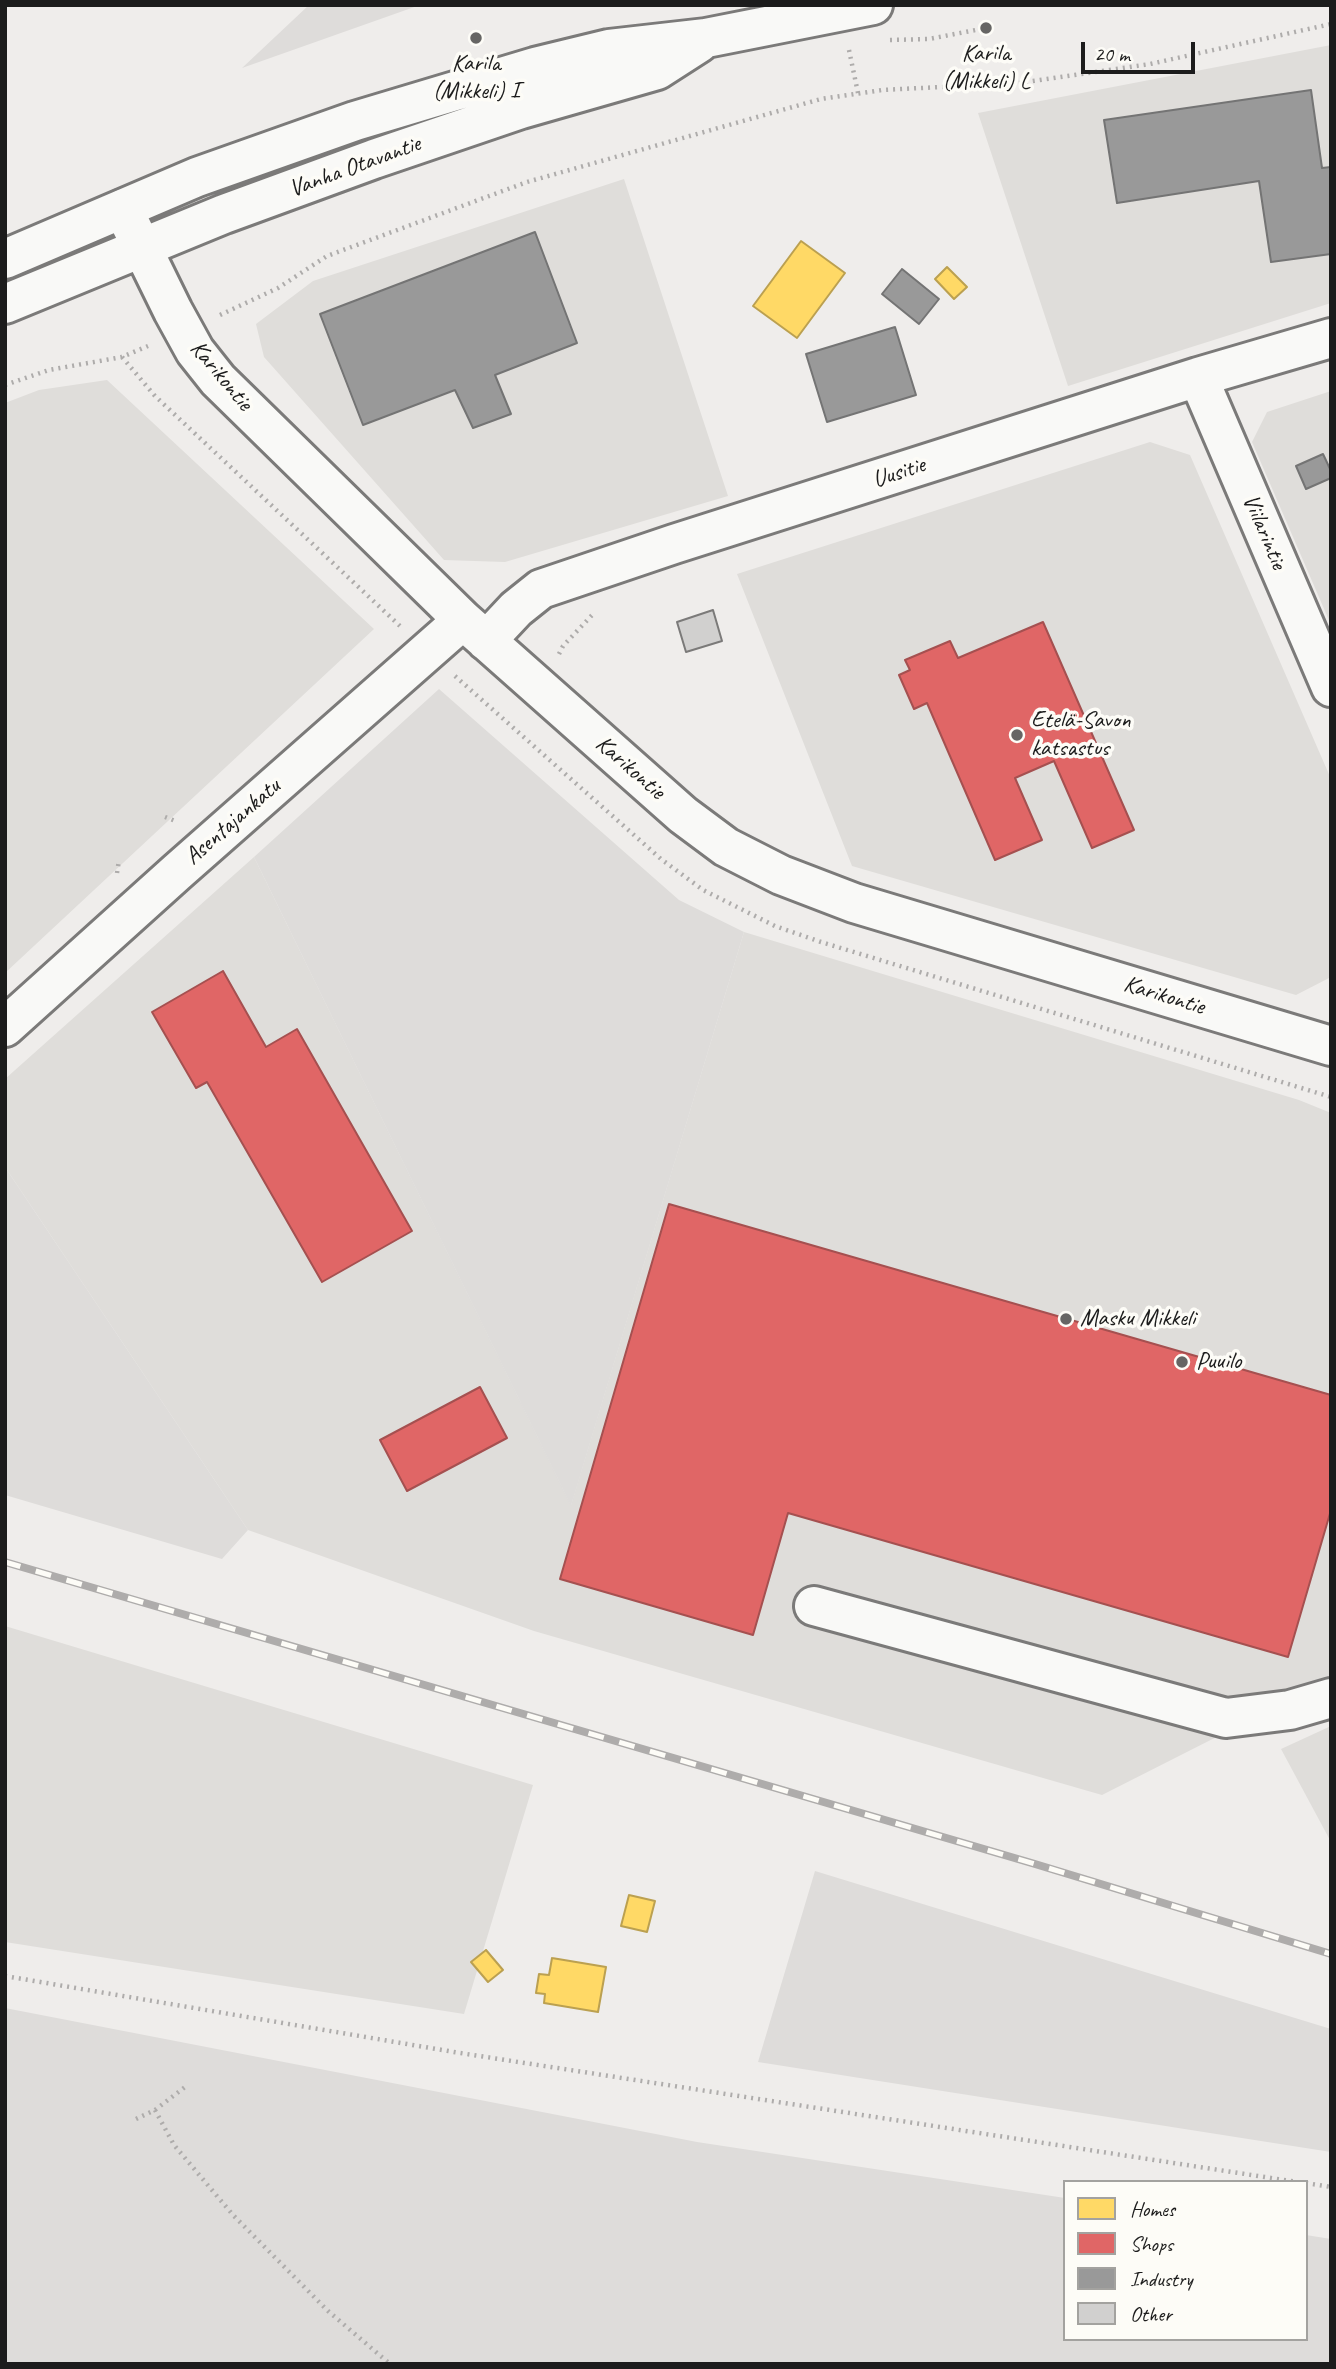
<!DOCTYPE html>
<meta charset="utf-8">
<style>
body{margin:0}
#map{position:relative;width:1336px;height:2369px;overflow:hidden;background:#efedeb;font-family:Caveat,sans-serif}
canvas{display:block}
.frame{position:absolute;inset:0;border:7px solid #1c1c1c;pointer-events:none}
.legend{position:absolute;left:1063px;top:2180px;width:245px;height:161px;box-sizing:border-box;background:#fdfcf7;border:2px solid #a3a29f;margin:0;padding:9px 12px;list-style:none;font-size:21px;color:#1c1c1c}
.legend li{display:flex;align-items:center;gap:14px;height:35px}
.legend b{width:35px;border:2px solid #a3a29f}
.scale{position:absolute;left:1081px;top:42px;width:114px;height:32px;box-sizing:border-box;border:4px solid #1c1c1c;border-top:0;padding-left:9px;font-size:21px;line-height:24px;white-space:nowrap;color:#1c1c1c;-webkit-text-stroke:5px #fdfcf7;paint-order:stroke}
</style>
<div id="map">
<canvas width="1336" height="2369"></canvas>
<div class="frame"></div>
<ul class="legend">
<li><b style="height:19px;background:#ffd966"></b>Homes</li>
<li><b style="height:19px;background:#e06666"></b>Shops</li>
<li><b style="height:19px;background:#999"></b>Industry</li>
<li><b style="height:19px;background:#d1d0cf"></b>Other</li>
</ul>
<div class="scale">20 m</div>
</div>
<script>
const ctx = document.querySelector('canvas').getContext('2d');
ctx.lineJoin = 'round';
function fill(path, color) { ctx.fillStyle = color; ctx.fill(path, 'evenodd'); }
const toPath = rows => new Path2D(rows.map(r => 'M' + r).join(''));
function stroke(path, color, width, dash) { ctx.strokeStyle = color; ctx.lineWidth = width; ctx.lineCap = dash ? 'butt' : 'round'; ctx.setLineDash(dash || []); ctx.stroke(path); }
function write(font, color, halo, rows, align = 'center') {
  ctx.font = font + ' Caveat,sans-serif'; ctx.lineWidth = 7; ctx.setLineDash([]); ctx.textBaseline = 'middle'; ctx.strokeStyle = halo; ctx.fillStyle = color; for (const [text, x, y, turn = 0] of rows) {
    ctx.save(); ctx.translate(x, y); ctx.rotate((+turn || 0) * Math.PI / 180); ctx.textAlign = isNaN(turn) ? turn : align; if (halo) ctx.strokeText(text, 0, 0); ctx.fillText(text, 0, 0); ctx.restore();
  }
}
fill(toPath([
 [1331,45,1331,303,1068,386,978,113],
 [624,179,728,496,505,562,444,560,264,357,256,324,313,281],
 [107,380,374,629,5,973,5,403,39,390],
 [1331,391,1331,625,1252,442,1267,412],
 [1150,442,1190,455,1331,779,1331,977,1296,995,852,866,737,574],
 [254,857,571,1505,744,932,1299,1100,1331,1113,1331,1679,1102,1795,534,1631,248,1530,5,1167,5,1079],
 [5,1626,533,1785,464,2014,5,1942],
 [1331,1726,1331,1842,1281,1749]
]), '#dfddda');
fill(toPath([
 [309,5,420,5,242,68],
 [439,689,679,900,744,932,571,1506,254,857],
 [5,1167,248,1530,222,1559,5,1495],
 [815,1871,1331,2029,1331,2152,758,2062],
 [5,2008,697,2142,1065,2198,1065,2339,1306,2339,1306,2235,1331,2239,1331,2364,5,2364]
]), '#dedcda');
const homes = toPath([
 [801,241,845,273,797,338,753,306,801,241],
 [947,267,967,287,954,299,935,279,947,267],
 [629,1895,655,1901,647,1932,621,1926,629,1895],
 [486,1950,503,1970,488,1982,471,1962,486,1950],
 [552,1958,606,1967,598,2012,544,2003,545,1994,536,1993,539,1974,549,1975,552,1958]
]);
fill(homes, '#ffd966');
stroke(homes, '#bba050', 2);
const shops = toPath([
 [1043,622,1134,830,1092,848,1054,761,1015,778,1042,840,995,860,927,703,914,709,899,675,910,670,905,660,950,641,958,658,1043,622],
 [223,971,266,1047,297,1029,412,1231,322,1282,207,1082,196,1088,152,1012,223,971],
 [669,1204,1331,1395,1331,1510,1288,1657,788,1513,753,1635,560,1579,669,1204],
 [480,1387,507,1438,407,1491,380,1440,480,1387]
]);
fill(shops, '#e06666');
stroke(shops, '#a55050', 2);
const industry = toPath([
 [1311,90,1322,168,1331,167,1331,254,1271,262,1259,181,1117,203,1104,120,1311,90],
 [535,232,577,343,495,375,511,414,473,428,455,390,363,425,320,314,535,232],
 [902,269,939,299,919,324,882,294,902,269],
 [895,327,916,395,827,422,806,354,895,327],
 [1323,454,1331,471,1331,478,1306,489,1296,466,1323,454]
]);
fill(industry, '#999');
stroke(industry, '#747474', 2);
const building = toPath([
 [713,610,722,641,686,652,677,622,713,610]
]);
fill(building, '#d1d0cf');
stroke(building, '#7b7a79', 2);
const minor = toPath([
 [123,209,173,311,195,351,218,380,463,620,683,815,726,847,781,875,854,903,1331,1046],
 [1198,377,1331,687],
 [486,641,516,609,541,589,674,544,1198,377,1331,338],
 [5,1027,177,872,463,620],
 [814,1606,1226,1718,1290,1710,1331,1698]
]);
const major = toPath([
 [5,259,197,177,355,121,535,67,609,49,706,38,873,5],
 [5,304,224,214,374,159,521,109,657,70,699,43]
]);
stroke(minor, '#7b7a79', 44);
stroke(major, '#7b7a79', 44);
stroke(toPath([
 [890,40,929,39,986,28],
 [849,50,858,93],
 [220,315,278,288,327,256,527,182,821,99,882,90,1019,83,1150,64,1331,24],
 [122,357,155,396,400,626],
 [5,385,49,370,122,357,148,346],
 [559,654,563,646,594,613],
 [455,676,661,859,703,890,775,926,821,942,1331,1097],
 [165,817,178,822],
 [117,873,119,860],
 [5,1976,460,2053,1297,2182],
 [155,2110,174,2145,233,2215,328,2311,390,2364],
 [136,2119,155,2110,185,2087],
 [1306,2183,1331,2187]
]), '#aeacab', 4.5, [2, 5]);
stroke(minor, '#f9f9f7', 38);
stroke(major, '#f9f9f7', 38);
const rail = toPath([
 [5,1562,1035,1864,1331,1954]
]);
stroke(rail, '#aeacab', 8);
stroke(rail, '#fdfcf7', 5, [16]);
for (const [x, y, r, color] of [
 [986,28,7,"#666564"],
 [476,38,7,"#666564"],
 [1017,735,7,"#666564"],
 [1066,1319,7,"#666564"],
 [1182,1362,7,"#666564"]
]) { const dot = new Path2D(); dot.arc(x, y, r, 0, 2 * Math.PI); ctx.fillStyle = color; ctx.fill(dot); stroke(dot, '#fdfcf7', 2.5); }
write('24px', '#1c1c1c', '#fdfcf7', [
 ["Karila",986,54,"center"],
 ["(Mikkeli) L",986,82,"center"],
 ["Karila",476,64,"center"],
 ["(Mikkeli) I",476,92,"center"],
 ["Etelä-Savon",1031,721],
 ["katsastus",1031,749],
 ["Masku Mikkeli",1080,1319],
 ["Puuilo",1196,1362]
], 'left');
write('24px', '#1c1c1c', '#fdfcf7', [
 ["Vanha Otavantie",355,167,-20],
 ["Karikontie",221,376,50],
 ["Uusitie",899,473,-18],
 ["Viilarintie",1264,532,67],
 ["Karikontie",630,768,41],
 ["Asentajankatu",233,822,-41],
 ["Karikontie",1164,996,17]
]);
</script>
